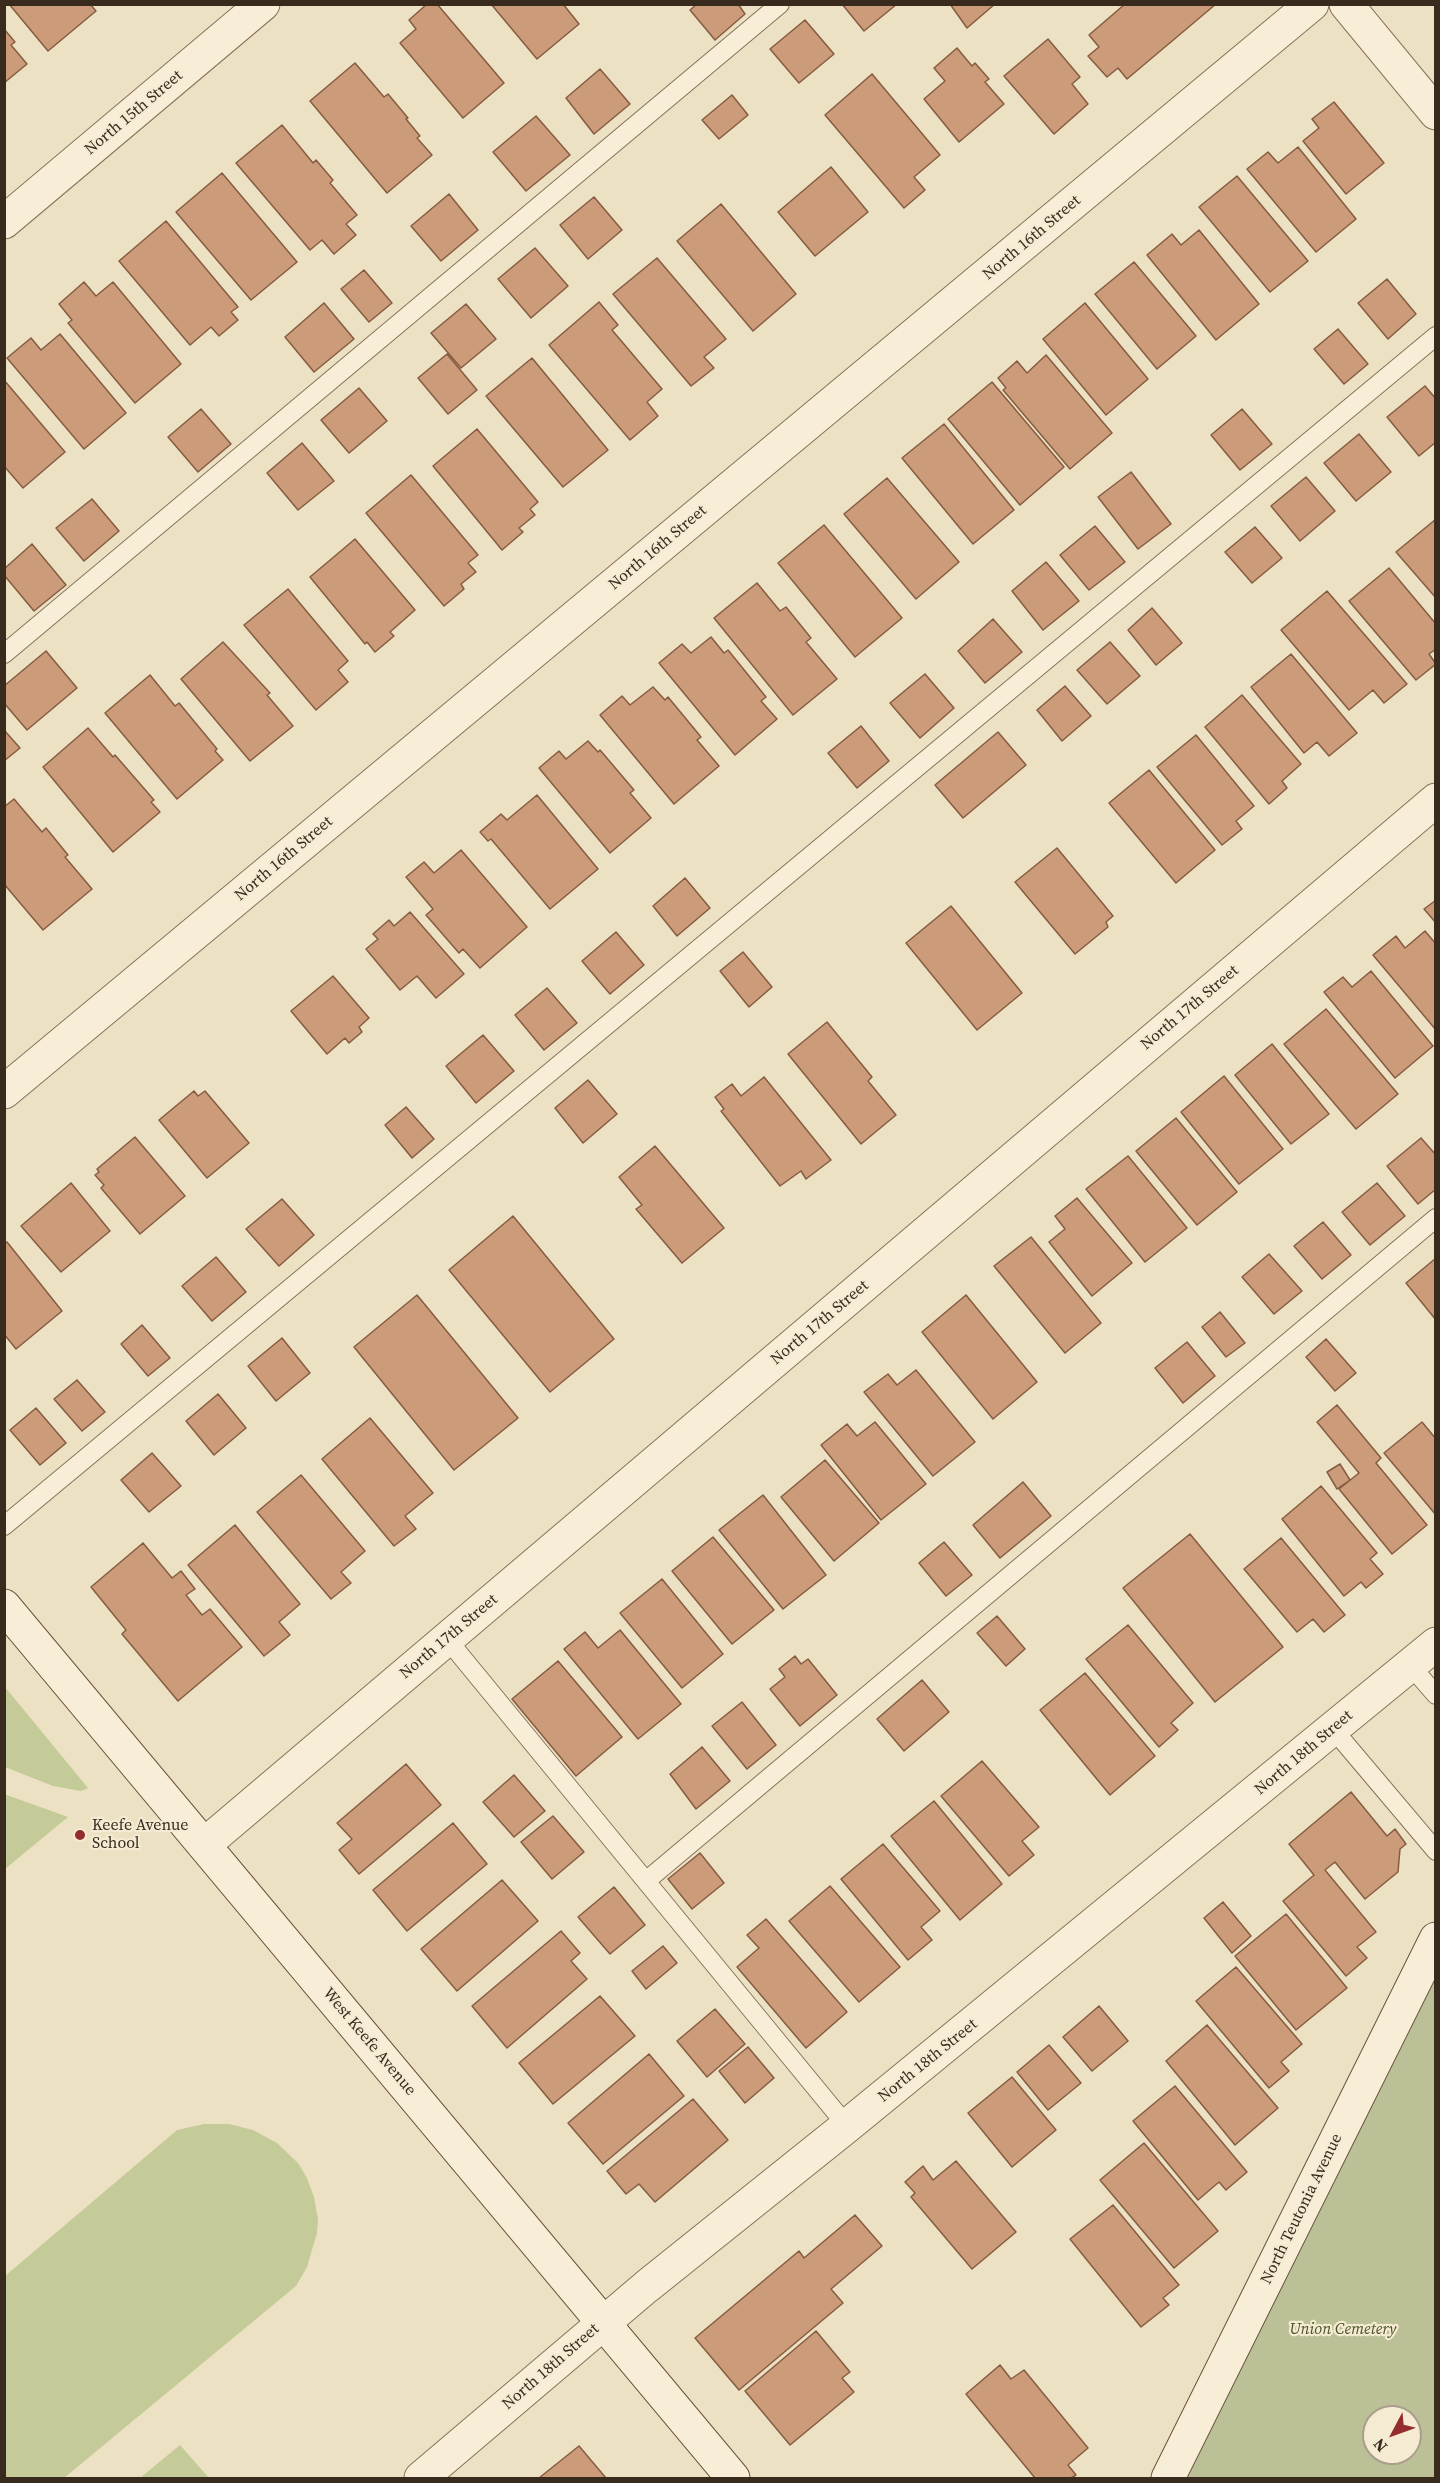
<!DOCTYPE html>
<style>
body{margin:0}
#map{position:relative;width:1440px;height:2483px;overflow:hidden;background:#ede1c4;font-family:"Source Serif 4",serif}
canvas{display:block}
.frame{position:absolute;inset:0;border:6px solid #382b1e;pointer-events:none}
.north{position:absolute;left:1362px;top:2405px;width:60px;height:60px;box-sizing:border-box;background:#f5ebd3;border:2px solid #a99e8b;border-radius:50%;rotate:229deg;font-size:16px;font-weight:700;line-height:24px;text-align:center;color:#382b1e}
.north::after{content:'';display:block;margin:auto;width:21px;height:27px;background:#952c2d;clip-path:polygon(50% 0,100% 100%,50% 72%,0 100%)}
</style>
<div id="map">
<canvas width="1440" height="2483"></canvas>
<div class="frame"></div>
<div class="north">N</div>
</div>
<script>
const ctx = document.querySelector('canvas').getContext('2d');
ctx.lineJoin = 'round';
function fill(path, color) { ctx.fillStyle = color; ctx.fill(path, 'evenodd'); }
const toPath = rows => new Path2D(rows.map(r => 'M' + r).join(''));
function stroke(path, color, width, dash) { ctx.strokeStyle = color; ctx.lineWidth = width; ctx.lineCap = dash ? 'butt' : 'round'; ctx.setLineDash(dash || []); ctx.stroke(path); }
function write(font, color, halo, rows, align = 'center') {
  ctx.font = font + ' "Source Serif 4",serif'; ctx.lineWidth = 4.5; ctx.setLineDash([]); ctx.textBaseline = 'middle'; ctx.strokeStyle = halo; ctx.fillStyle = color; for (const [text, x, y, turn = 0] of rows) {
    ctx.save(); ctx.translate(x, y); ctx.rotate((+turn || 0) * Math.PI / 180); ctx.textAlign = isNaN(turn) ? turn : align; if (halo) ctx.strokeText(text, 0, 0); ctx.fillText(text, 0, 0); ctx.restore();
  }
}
fill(toPath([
 [4,1687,5,1687,88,1788,81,1791,53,1786,5,1767],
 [4,1794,68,1817,5,1869,4,1869],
 [204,2124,229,2124,253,2130,277,2143,298,2163,307,2178,314,2197,318,2219,317,2233,307,2267,296,2286,64,2478,5,2478,5,2276,177,2130],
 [180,2445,209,2478,140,2478]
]), '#c5cb98');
fill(toPath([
 [1435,1939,1435,2478,1168,2478],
 [1374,2417,1410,2417,1410,2453,1374,2453]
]), '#bbc097');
const building = toPath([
 [9,4,90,4,96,11,48,51,9,4],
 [427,4,437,4,504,83,463,118,400,43,416,29,409,20,427,4],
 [491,4,563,4,579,24,537,59,491,4],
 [697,4,738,4,745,14,715,40,690,10,697,4],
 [842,4,897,4,864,31,842,4],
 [950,4,995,4,967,28,950,4],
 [1125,4,1216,4,1127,79,1118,68,1107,77,1088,56,1099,47,1089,35,1125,4],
 [805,20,834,54,799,83,770,49,805,20],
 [4,29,15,42,11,45,27,64,4,83,4,29],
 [1048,39,1080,77,1072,84,1088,104,1054,134,1004,76,1048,39],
 [957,48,972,66,975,63,989,79,985,82,1004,104,959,142,924,99,945,81,934,68,957,48],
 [355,63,384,97,388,94,408,118,406,119,420,136,417,138,432,155,387,193,310,101,355,63],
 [600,69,630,104,594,134,566,98,600,69],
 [872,74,940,155,914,177,925,190,904,208,825,115,872,74],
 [732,95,748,115,719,139,702,120,732,95],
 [1334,102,1384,163,1346,194,1303,141,1319,128,1312,119,1334,102],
 [536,116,570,155,526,191,493,152,536,116],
 [282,125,313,163,316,160,333,180,330,183,357,215,346,224,356,235,334,254,322,240,310,250,236,163,282,125],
 [1298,147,1356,219,1316,252,1247,169,1268,152,1278,163,1298,147],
 [831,167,868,212,815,256,778,212,831,167],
 [222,173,297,262,251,300,176,212,222,173],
 [1237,176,1308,261,1270,292,1199,207,1237,176],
 [449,194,478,230,441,261,411,226,449,194],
 [594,197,622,230,588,259,560,225,594,197],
 [721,204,796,294,753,331,677,241,721,204],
 [166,221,238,307,231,312,238,320,219,336,211,327,190,345,119,261,166,221],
 [1199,230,1259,304,1216,340,1147,255,1172,234,1181,245,1199,230],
 [535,248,568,286,531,318,498,279,535,248],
 [657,258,726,339,704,357,714,368,691,386,613,294,657,258],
 [1134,262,1196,336,1157,369,1095,294,1134,262],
 [364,270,392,303,369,322,341,289,364,270],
 [1387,279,1416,314,1388,339,1358,303,1387,279],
 [84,282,96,296,113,282,181,364,135,403,68,323,72,320,59,304,84,282],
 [599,302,618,325,612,330,662,389,647,402,658,416,630,440,549,345,599,302],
 [324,303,354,339,314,372,285,337,324,303],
 [1085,303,1148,379,1106,415,1043,339,1085,303],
 [466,304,496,339,461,368,431,333,466,304],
 [1338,329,1368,364,1344,384,1314,349,1338,329],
 [60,334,126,413,84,449,7,358,31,338,41,350,60,334],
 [447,354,477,390,448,414,418,378,447,354],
 [1046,355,1112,433,1070,469,1003,390,1006,388,998,378,1017,361,1027,373,1046,355],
 [532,358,608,450,563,487,486,396,532,358],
 [4,380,65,452,23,488,4,466,4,380],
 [992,382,1064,467,1020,505,948,419,992,382],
 [1425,386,1436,399,1436,442,1419,456,1387,417,1425,386],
 [359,388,387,421,349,453,321,420,359,388],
 [201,409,231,444,198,472,168,437,201,409],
 [1242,409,1272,444,1240,470,1211,435,1242,409],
 [944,424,1014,510,973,544,902,458,944,424],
 [477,429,538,502,530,509,535,515,519,528,523,532,502,550,433,466,477,429],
 [1359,434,1391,472,1356,501,1324,463,1359,434],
 [302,443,334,481,298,510,267,473,302,443],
 [1131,472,1171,524,1138,549,1098,497,1131,472],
 [411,475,478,555,468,563,476,572,461,584,464,589,444,606,366,513,411,475],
 [1306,477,1335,511,1300,541,1271,506,1306,477],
 [887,478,959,562,916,599,844,514,887,478],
 [92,499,119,531,84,561,56,528,92,499],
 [1436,519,1436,598,1396,552,1436,519],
 [824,525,902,618,855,657,778,563,824,525],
 [1095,526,1125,562,1089,590,1060,555,1095,526],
 [1255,527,1282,558,1252,583,1225,552,1255,527],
 [355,539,415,610,390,632,394,636,375,652,367,642,365,644,310,577,355,539],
 [32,544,66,585,34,611,4,575,4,569,32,544],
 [1046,562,1079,601,1043,630,1012,591,1046,562],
 [1389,568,1436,624,1436,649,1429,654,1436,664,1416,680,1349,601,1389,568],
 [757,583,780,611,786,607,811,638,806,642,837,679,793,715,714,618,757,583],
 [288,589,348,661,338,670,348,682,316,710,244,625,288,589],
 [1327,591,1407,684,1384,703,1373,690,1349,710,1281,630,1327,591],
 [1152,608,1182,643,1156,665,1128,630,1152,608],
 [993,619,1022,652,985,683,958,651,993,619],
 [711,637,724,653,728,650,766,697,761,701,777,719,735,755,659,663,682,644,691,653,711,637],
 [223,642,270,693,267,695,293,726,250,761,181,679,223,642],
 [1110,642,1140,676,1107,704,1077,670,1110,642],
 [46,651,77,688,27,730,4,703,4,686,46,651],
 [1291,654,1357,733,1329,756,1317,742,1304,753,1251,687,1291,654],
 [925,674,954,708,920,738,890,703,925,674],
 [150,675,175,706,179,703,217,749,215,751,223,760,177,799,105,713,150,675],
 [1065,686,1091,716,1062,741,1037,710,1065,686],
 [653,687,665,700,668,697,701,737,697,740,719,766,674,804,600,715,622,696,630,705,653,687],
 [1242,695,1301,764,1282,781,1287,788,1269,804,1205,727,1242,695],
 [861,726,889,761,857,788,828,753,861,726],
 [88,728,113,757,115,755,154,800,151,802,160,812,113,852,43,767,88,728],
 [4,730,20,748,4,761,4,730],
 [998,732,1026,765,963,818,935,785,998,732],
 [1196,735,1254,806,1236,821,1242,829,1222,845,1157,767,1196,735],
 [588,741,598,752,600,750,634,790,630,793,651,818,610,853,539,768,559,751,566,759,588,741],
 [1149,770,1215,850,1176,883,1109,803,1149,770],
 [537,795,598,869,550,909,491,839,488,841,480,832,501,814,507,820,537,795],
 [14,799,42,832,46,828,68,855,65,857,92,889,43,930,4,884,4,807,14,799],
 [1057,848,1113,916,1106,922,1108,927,1075,954,1015,882,1057,848],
 [461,850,527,927,480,968,463,949,459,953,426,915,433,909,406,877,424,862,434,873,461,850],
 [685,878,710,908,677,936,653,906,685,878],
 [1436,900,1436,923,1424,909,1436,900],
 [951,906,1022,993,977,1030,906,943,951,906],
 [410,912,464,974,436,998,417,976,400,990,366,949,378,939,373,934,389,920,394,926,410,912],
 [1425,931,1436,944,1436,1030,1373,955,1396,936,1405,948,1425,931],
 [616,932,644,965,610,994,582,961,616,932],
 [743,952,772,987,749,1007,720,971,743,952],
 [1371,971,1433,1046,1395,1078,1324,992,1343,977,1352,987,1371,971],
 [333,976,369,1018,359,1027,362,1032,349,1043,345,1038,327,1054,291,1011,333,976],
 [547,988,577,1023,544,1050,515,1015,547,988],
 [1326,1009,1398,1094,1356,1129,1284,1044,1326,1009],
 [827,1022,872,1077,868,1081,896,1115,861,1144,788,1054,827,1022],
 [483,1035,514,1071,476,1103,446,1066,483,1035],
 [1272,1044,1329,1114,1291,1144,1235,1075,1272,1044],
 [1224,1076,1283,1149,1239,1184,1181,1112,1224,1076],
 [764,1077,831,1160,806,1179,801,1171,780,1186,721,1111,724,1109,715,1097,732,1084,741,1096,764,1077],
 [588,1080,617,1114,583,1143,555,1108,588,1080],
 [194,1091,198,1096,205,1091,249,1143,207,1178,159,1120,194,1091],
 [406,1107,434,1139,412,1158,385,1125,406,1107],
 [1176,1118,1237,1192,1197,1225,1136,1151,1176,1118],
 [135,1137,185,1196,140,1234,101,1188,104,1185,95,1175,99,1172,97,1169,135,1137],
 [1421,1138,1436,1155,1436,1189,1418,1204,1387,1166,1421,1138],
 [655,1146,724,1228,682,1263,636,1209,642,1205,619,1177,655,1146],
 [1128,1156,1187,1228,1145,1262,1086,1189,1128,1156],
 [71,1183,110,1231,61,1272,21,1226,71,1183],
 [1377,1183,1405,1216,1370,1245,1342,1212,1377,1183],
 [1077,1198,1132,1263,1092,1296,1049,1242,1065,1229,1055,1216,1077,1198],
 [282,1199,314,1235,279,1266,246,1229,282,1199],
 [513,1216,614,1339,550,1392,449,1270,513,1216],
 [1323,1222,1351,1255,1322,1279,1294,1246,1323,1222],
 [1031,1237,1101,1323,1065,1353,994,1266,1031,1237],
 [7,1242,62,1311,16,1349,4,1334,4,1244,7,1242],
 [1269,1254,1302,1291,1274,1314,1242,1277,1269,1254],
 [216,1257,246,1292,212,1321,182,1286,216,1257],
 [1436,1258,1436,1320,1406,1283,1436,1258],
 [417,1295,518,1418,454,1470,354,1347,417,1295],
 [966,1295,1037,1382,993,1419,922,1332,966,1295],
 [1220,1312,1245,1343,1226,1357,1202,1327,1220,1312],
 [142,1325,170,1358,148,1376,121,1344,142,1325],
 [282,1338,310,1373,276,1401,248,1366,282,1338],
 [1326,1339,1356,1373,1335,1391,1306,1357,1326,1339],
 [1187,1342,1215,1376,1183,1403,1155,1368,1187,1342],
 [916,1370,975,1442,933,1476,864,1392,888,1374,897,1385,916,1370],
 [77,1380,105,1412,82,1431,54,1399,77,1380],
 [218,1394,246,1428,214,1455,186,1421,218,1394],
 [1337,1405,1381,1458,1376,1463,1427,1525,1392,1554,1339,1489,1359,1473,1317,1422,1337,1405],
 [36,1408,66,1443,40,1465,10,1430,36,1408],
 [370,1418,433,1493,405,1516,416,1529,394,1546,322,1459,370,1418],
 [875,1422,926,1484,881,1520,821,1445,847,1424,857,1436,875,1422],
 [1422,1422,1436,1439,1436,1515,1384,1453,1422,1422],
 [152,1453,181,1486,149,1512,121,1480,152,1453],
 [825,1460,879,1523,834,1561,781,1497,825,1460],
 [1340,1464,1350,1480,1337,1489,1327,1472,1340,1464],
 [301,1475,365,1551,341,1572,351,1583,331,1599,257,1512,301,1475],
 [1023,1482,1051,1516,1000,1558,973,1525,1023,1482],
 [1321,1486,1377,1553,1370,1559,1383,1574,1366,1588,1361,1582,1344,1596,1282,1519,1321,1486],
 [763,1495,826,1575,783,1609,719,1530,763,1495],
 [235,1525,300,1604,279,1622,290,1635,264,1656,188,1565,235,1525],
 [1190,1534,1283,1647,1215,1702,1123,1588,1190,1534],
 [713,1537,774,1610,732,1644,672,1571,713,1537],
 [1281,1538,1345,1615,1324,1632,1313,1619,1297,1632,1244,1569,1281,1538],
 [944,1542,972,1575,946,1596,919,1563,944,1542],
 [143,1543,172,1578,181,1571,195,1589,186,1595,202,1615,210,1609,242,1647,178,1701,122,1634,126,1630,91,1587,143,1543],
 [662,1579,723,1654,682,1688,620,1613,662,1579],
 [997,1616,1025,1649,1006,1666,977,1633,997,1616],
 [1128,1625,1193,1703,1171,1723,1178,1730,1159,1747,1086,1659,1128,1625],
 [620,1630,681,1704,638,1739,564,1649,585,1632,598,1648,620,1630],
 [795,1656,801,1664,808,1659,837,1695,800,1726,770,1689,785,1677,779,1669,795,1656],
 [558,1661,622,1737,576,1776,512,1699,558,1661],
 [1085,1673,1155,1756,1110,1795,1040,1710,1085,1673],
 [922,1680,949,1712,904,1751,877,1719,922,1680],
 [742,1702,776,1745,747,1769,712,1726,742,1702],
 [702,1747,730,1781,696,1809,670,1774,702,1747],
 [982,1761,1039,1827,1022,1841,1034,1855,1009,1876,941,1796,982,1761],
 [406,1764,441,1805,359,1874,339,1850,352,1839,337,1823,406,1764],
 [514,1775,545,1811,514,1837,483,1802,514,1775],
 [1351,1792,1387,1836,1395,1829,1406,1844,1400,1849,1398,1872,1365,1899,1335,1862,1325,1870,1376,1932,1357,1947,1367,1958,1346,1976,1283,1901,1314,1875,1289,1844,1351,1792],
 [934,1801,1002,1884,960,1920,891,1836,934,1801],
 [553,1816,584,1852,552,1879,521,1842,553,1816],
 [453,1823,487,1864,407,1931,373,1890,453,1823],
 [883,1844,940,1911,921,1927,932,1940,908,1960,841,1879,883,1844],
 [700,1853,724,1883,692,1909,668,1879,700,1853],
 [502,1880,538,1921,457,1991,421,1949,502,1880],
 [830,1886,900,1967,859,2002,789,1921,830,1886],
 [614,1887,645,1925,610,1954,578,1917,614,1887],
 [1223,1902,1251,1936,1232,1953,1204,1918,1223,1902],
 [1286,1914,1347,1988,1296,2030,1235,1956,1286,1914],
 [766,1919,847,2012,806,2048,737,1967,759,1948,747,1935,766,1919],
 [561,1931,580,1953,571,1961,587,1979,507,2048,472,2006,561,1931],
 [663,1946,677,1963,646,1989,632,1971,663,1946],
 [1236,1967,1302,2044,1281,2062,1289,2071,1269,2088,1196,2001,1236,1967],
 [600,1996,635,2036,553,2104,519,2063,600,1996],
 [1099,2006,1128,2041,1092,2071,1063,2037,1099,2006],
 [715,2009,745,2044,707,2077,677,2041,715,2009],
 [1207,2025,1278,2108,1235,2145,1166,2061,1207,2025],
 [1049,2045,1081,2083,1048,2110,1017,2072,1049,2045],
 [748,2047,774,2078,745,2103,719,2071,748,2047],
 [649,2054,684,2096,603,2164,568,2123,649,2054],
 [1012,2077,1056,2130,1012,2167,968,2113,1012,2077],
 [1175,2086,1247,2172,1226,2190,1219,2182,1198,2200,1133,2121,1175,2086],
 [693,2099,728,2140,655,2202,639,2184,626,2194,607,2171,693,2099],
 [1144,2143,1218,2231,1174,2268,1100,2180,1144,2143],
 [956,2161,1016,2232,972,2269,911,2197,915,2193,905,2182,923,2166,933,2180,956,2161],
 [1113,2205,1179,2285,1163,2298,1169,2305,1141,2327,1070,2239,1113,2205],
 [855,2215,882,2246,831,2289,843,2303,739,2390,695,2338,799,2251,804,2258,855,2215],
 [816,2331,850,2372,842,2378,854,2392,790,2445,745,2391,816,2331],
 [1000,2365,1011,2379,1024,2370,1088,2448,1068,2465,1076,2475,1071,2478,1035,2478,966,2394,1000,2365],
 [579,2446,606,2478,539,2478,579,2446]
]);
fill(building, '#cb9b7a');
stroke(building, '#865c41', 1.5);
const lane = toPath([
 [4,654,780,4],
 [4,1526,1436,336],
 [447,1639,847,2126],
 [1410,1665,1436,1695],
 [1333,1729,1436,1851],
 [646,1881,1436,1218]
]);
const street = toPath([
 [1346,4,1436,113],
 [4,222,263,4],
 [4,1092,1312,4],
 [204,1845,1436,800],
 [421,2478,646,2287,847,2126,1436,1644]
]);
const secondary = toPath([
 [4,1606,733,2478],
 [1168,2478,1436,1939]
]);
stroke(lane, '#87725b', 20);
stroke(street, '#87725b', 35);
stroke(secondary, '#69533e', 35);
stroke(lane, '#f8eed7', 18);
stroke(street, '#f8eed7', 33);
stroke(secondary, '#f8eed7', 33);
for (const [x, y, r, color] of [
 [80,1835,6,"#952c2d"]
]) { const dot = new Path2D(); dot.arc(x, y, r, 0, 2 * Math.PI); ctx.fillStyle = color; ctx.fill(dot); stroke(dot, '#f5ebd3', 2); }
write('16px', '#382b1e', '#f5ebd3', [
 ["North 15th Street",134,113,-40],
 ["North 16th Street",1032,238,-40],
 ["North 16th Street",658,548,-40],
 ["North 16th Street",284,859,-40],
 ["North 17th Street",1190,1008,-40],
 ["North 17th Street",820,1323,-40],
 ["North 17th Street",449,1637,-40],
 ["North 18th Street",1304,1753,-40],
 ["West Keefe Avenue",369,2042,50],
 ["North 18th Street",928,2061,-39],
 ["North Teutonia Avenue",1302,2209,-64],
 ["North 18th Street",551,2367,-41]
]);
write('16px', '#382b1e', '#f5ebd3', [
 ["Keefe Avenue",92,1826],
 ["School",92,1844]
], 'left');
write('italic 16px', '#485425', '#f5ebd3', [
 ["Union Cemetery",1343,2330]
]);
</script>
